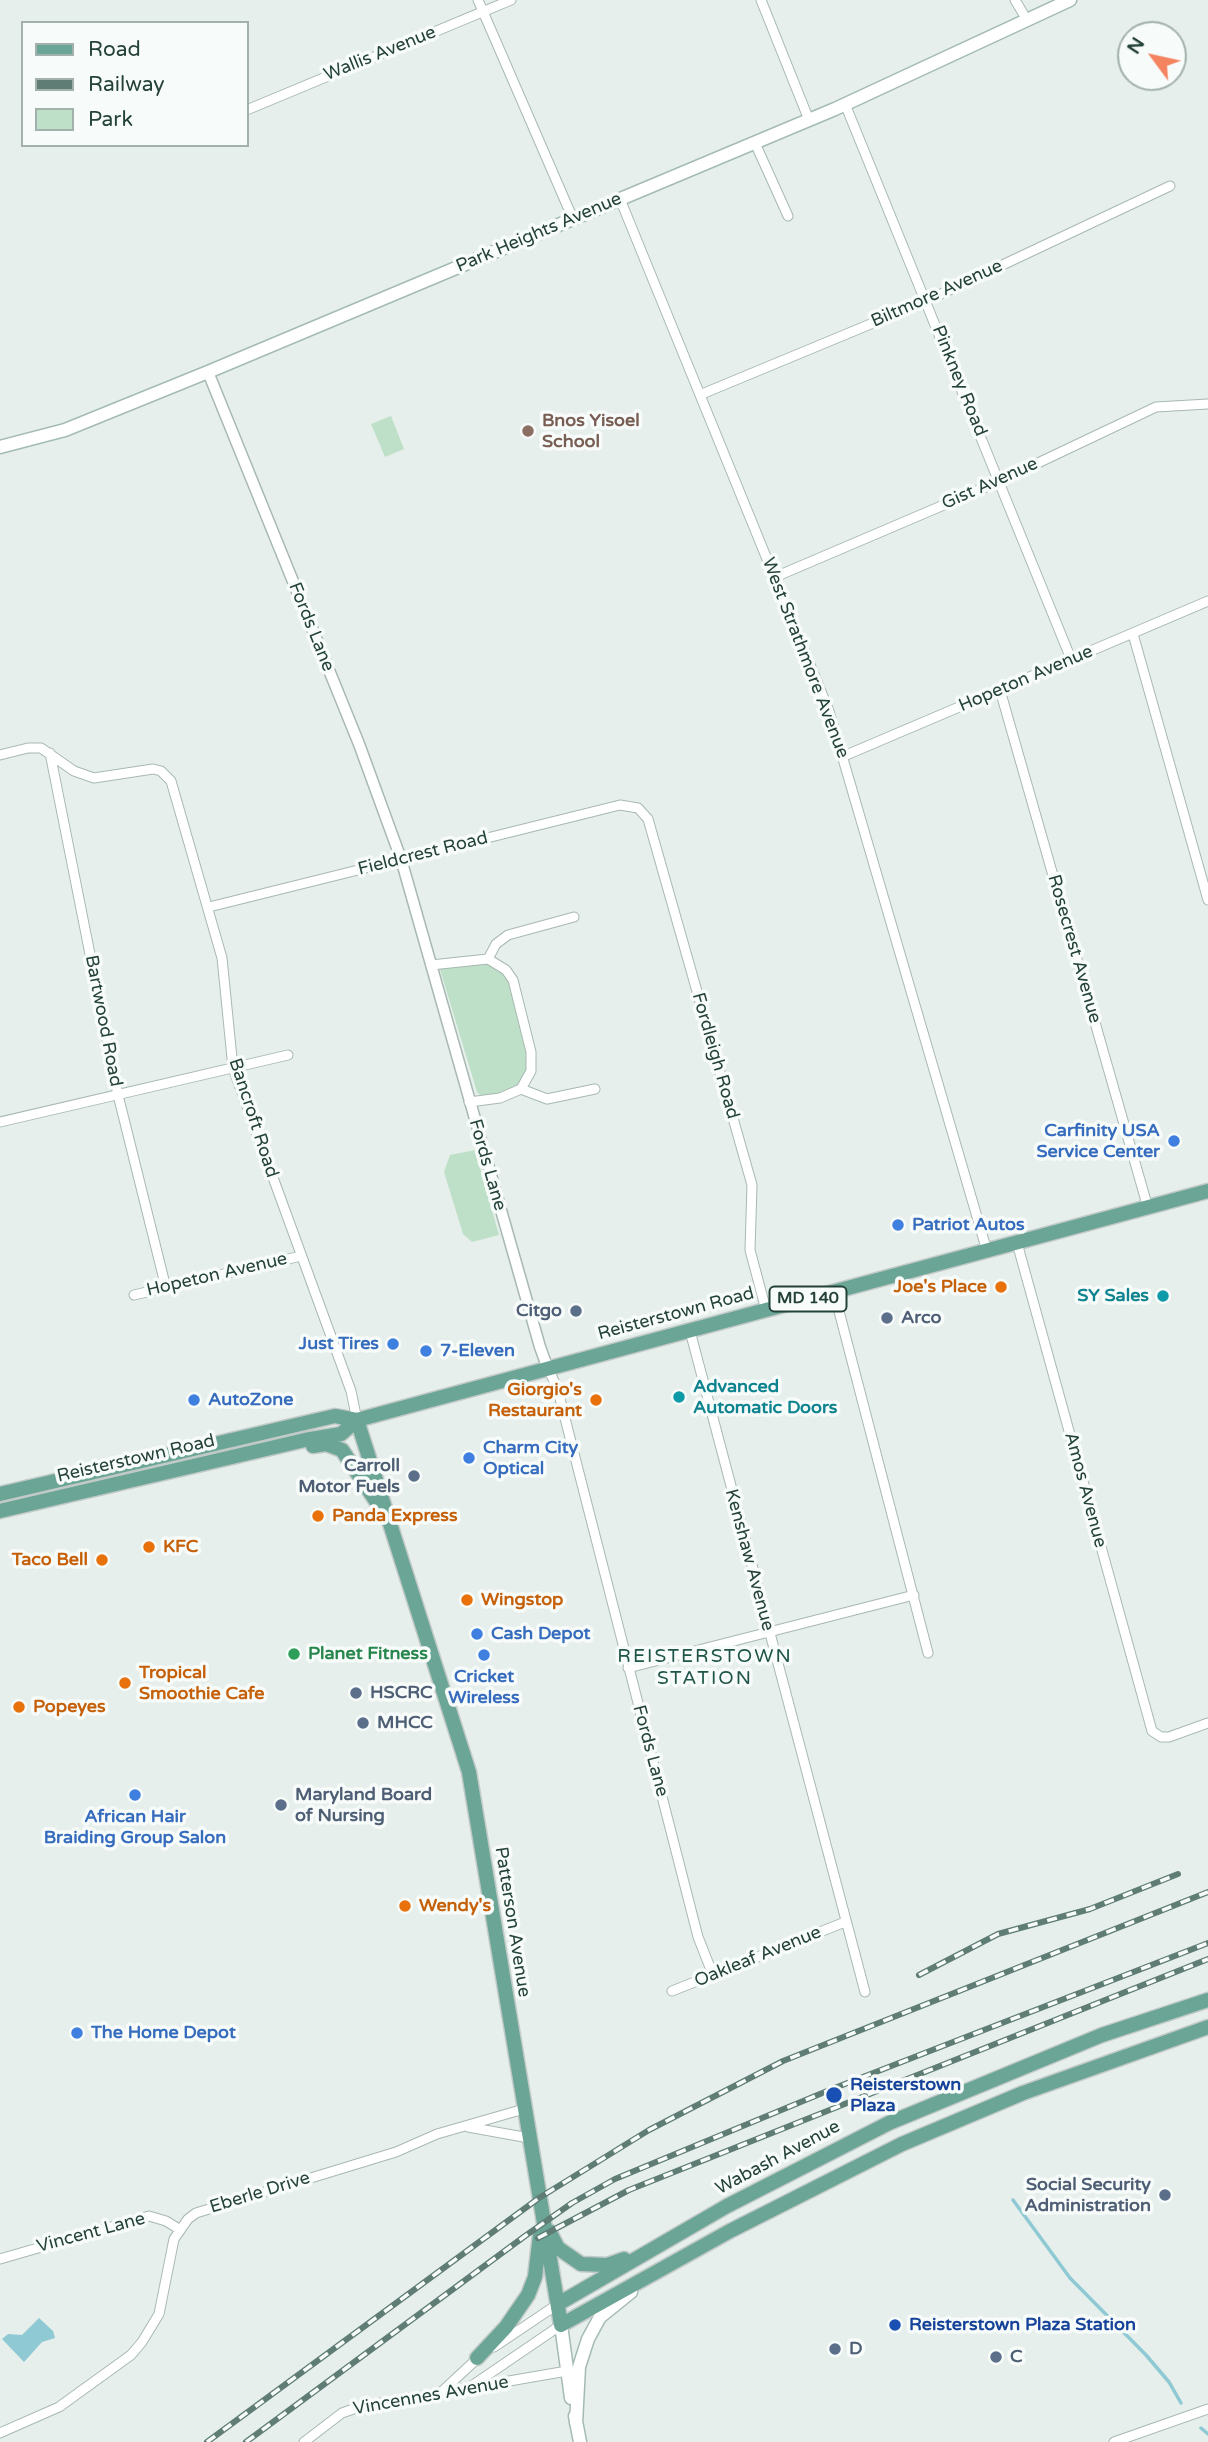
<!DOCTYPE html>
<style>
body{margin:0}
#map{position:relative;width:1208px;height:2442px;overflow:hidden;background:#e6efeb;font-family:"Varela Round",sans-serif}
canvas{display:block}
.legend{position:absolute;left:21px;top:21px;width:228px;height:126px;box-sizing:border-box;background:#f7fbf9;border:2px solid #a3b1ad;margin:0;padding:9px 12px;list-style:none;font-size:21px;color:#24423a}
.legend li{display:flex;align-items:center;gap:14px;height:35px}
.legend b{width:35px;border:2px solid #a3b1ad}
.north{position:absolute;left:1117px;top:21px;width:70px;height:70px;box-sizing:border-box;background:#f7fbf9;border:2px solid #a3b1ad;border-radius:50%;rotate:303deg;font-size:19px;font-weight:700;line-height:28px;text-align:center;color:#24423a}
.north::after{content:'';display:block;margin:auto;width:24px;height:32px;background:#f4845f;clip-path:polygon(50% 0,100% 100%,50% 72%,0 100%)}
</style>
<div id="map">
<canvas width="1208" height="2442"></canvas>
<ul class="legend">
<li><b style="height:9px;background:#6aa596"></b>Road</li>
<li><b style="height:9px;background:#5f7d75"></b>Railway</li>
<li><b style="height:19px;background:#bfe0c8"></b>Park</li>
</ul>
<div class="north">N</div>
</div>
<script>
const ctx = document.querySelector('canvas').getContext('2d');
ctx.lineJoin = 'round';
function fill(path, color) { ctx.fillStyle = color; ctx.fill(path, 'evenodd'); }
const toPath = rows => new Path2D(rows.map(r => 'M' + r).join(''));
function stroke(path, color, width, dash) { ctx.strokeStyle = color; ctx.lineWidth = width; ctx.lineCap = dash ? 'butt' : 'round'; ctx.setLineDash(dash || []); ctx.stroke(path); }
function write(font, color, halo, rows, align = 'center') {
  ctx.font = font + ' "Varela Round",sans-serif'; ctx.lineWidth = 7; ctx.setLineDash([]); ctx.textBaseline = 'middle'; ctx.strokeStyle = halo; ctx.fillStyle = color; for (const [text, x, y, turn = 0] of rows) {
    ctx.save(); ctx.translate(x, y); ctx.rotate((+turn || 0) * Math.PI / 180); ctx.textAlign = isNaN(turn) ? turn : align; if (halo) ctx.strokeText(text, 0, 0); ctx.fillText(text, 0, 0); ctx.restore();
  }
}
fill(toPath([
 [391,416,404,449,385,457,371,424],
 [483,963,502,971,510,983,529,1067,519,1084,498,1095,481,1096,477,1092,439,966],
 [475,1150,499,1235,472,1242,463,1234,444,1172,450,1155]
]), '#bfe0c8');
fill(toPath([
 [39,2318,53,2331,55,2338,42,2342,24,2362,2,2339,8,2334,22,2335]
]), '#8ec9d4');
stroke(toPath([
 [1013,2200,1070,2278,1146,2355,1169,2382,1181,2403],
 [1201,2428,1208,2434]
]), '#8ec9d4', 3.5);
const minor = toPath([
 [478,0,573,219],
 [761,0,809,120],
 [1015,0,1027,20],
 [845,104,1071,659],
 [249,109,511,0],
 [755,143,788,216],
 [620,199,829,711,987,1251],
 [702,394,926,301,1170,186],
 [775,577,1000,481,1156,407,1208,404],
 [1133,634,1208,900],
 [1000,690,1148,1208],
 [50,753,118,1095,166,1288],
 [0,755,28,748,41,748,74,771,94,778,153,769,161,771,171,781,222,958,233,1068,351,1391,357,1420],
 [844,756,1208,601],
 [209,907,620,805,638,808,648,819,752,1185,750,1250,766,1310],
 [488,959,506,970,513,980,531,1052,531,1071,521,1089],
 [431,965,488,959,496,944,508,935,574,917],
 [469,1102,500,1098,521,1089,547,1099,595,1089],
 [0,1122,288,1055],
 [1017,1243,1152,1731,1161,1737,1169,1737,1208,1723],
 [834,1292,928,1653],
 [134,1295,301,1256],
 [690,1331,865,1992],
 [548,1369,557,1387,698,1937,713,1975],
 [628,1668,914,1595],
 [672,1991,845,1922],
 [468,2127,529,2138],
 [0,2259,149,2216,166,2221,179,2229],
 [494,2347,558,2304],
 [470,2387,561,2325],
 [438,2395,479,2357],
 [0,2433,59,2407,131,2355,142,2342,159,2314,174,2239,188,2219,196,2213,396,2152,437,2134,524,2109],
 [304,2442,342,2413,359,2407,567,2371],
 [1114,2442,1208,2409]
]);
const tertiary = toPath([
 [208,372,359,744,401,859,540,1347,548,1369]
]);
const secondary = toPath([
 [0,447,65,430,208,372,835,109,1070,0],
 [561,2325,571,2398],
 [575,2416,580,2442],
 [576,2423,579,2367,588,2339,600,2317,631,2292]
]);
const primary = toPath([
 [357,1420,469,1772,561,2325,730,2231,902,2144,1023,2093,1208,2027],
 [313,1446,326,1444,342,1450,376,1501],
 [0,1494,335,1416,357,1420,1208,1191],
 [0,1511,305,1440,341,1434,357,1420],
 [549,2231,558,2248,581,2264,607,2265,624,2259],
 [558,2304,727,2206,889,2123,1102,2035,1208,2000],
 [477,2358,506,2327,528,2295,535,2277,540,2235]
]);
stroke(minor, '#a8b8b2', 11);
stroke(tertiary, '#a8b8b2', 13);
stroke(secondary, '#a4bbb3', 15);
stroke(primary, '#c2cac8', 17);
stroke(minor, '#fff', 9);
stroke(tertiary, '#fff', 10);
stroke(secondary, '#fff', 12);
stroke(primary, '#6aa596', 14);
const rail = toPath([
 [919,1975,998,1934,1090,1909,1178,1874],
 [538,2238,629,2190,1208,1959],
 [207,2442,539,2198,649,2130,783,2061,1208,1892],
 [246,2442,525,2236,572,2203,615,2179,832,2089,1208,1943]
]);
stroke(rail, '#5f7d75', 6);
stroke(rail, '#f7fbf9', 3.5, [10]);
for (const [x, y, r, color] of [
 [528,431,7,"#8d6e63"],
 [1174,1141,7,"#3f7fe0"],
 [898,1225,7,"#3f7fe0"],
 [1001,1287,7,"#e8710a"],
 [1163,1296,7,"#0f9aa8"],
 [576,1311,7,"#5c6f8a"],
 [887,1318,7,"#5c6f8a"],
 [393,1344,7,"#3f7fe0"],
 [426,1351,7,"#3f7fe0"],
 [679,1397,7,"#0f9aa8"],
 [194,1400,7,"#3f7fe0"],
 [596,1400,7,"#e8710a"],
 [469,1458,7,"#3f7fe0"],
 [414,1476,7,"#5c6f8a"],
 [318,1516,7,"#e8710a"],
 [149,1547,7,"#e8710a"],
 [102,1560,7,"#e8710a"],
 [467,1600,7,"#e8710a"],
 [477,1634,7,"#3f7fe0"],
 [294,1654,7,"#2e9e5b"],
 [484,1655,7,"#3f7fe0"],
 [125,1683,7,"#e8710a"],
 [356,1693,7,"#5c6f8a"],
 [19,1707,7,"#e8710a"],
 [363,1723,7,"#5c6f8a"],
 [135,1795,7,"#3f7fe0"],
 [281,1805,7,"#5c6f8a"],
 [405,1906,7,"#e8710a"],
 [77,2033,7,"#3f7fe0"],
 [834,2095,9,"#1a4fb4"],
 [1165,2195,7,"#5c6f8a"],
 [895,2325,7,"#1a4fb4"],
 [835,2349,7,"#5c6f8a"],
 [996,2357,7,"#5c6f8a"]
]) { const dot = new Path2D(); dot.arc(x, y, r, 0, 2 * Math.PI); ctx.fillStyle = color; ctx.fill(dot); stroke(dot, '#f7fbf9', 2.5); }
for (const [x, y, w] of [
 [808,1299,77]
]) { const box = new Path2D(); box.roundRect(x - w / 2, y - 12.5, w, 25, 5); ctx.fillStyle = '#f7fbf9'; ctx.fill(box); stroke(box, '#24423a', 2); }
write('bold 16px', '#24423a', null, [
 ["MD 140",808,1299]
]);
write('18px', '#24423a', '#f7fbf9', [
 ["Wallis Avenue",380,54,-22],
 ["Park Heights Avenue",539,233,-23],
 ["Biltmore Avenue",937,294,-24],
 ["Pinkney Road",959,381,68],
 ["Gist Avenue",990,484,-24],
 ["Fords Lane",311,627,68],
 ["West Strathmore Avenue",805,658,69],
 ["Hopeton Avenue",1026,679,-23],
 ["Fieldcrest Road",423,854,-14],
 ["Rosecrest Avenue",1074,949,74],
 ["Bartwood Road",103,1021,79],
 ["Fordleigh Road",715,1056,74],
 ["Bancroft Road",253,1118,72],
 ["Fords Lane",487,1165,74],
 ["Hopeton Avenue",217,1275,-13],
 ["Reisterstown Road",676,1314,-15],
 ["Reisterstown Road",136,1459,-13],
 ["Amos Avenue",1085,1490,75],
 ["Kenshaw Avenue",749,1560,75],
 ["Fords Lane",650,1751,75],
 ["Patterson Avenue",512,1922,81],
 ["Oakleaf Avenue",758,1957,-22],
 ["Wabash Avenue",778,2158,-28],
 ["Eberle Drive",260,2193,-17],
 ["Vincent Lane",91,2233,-15],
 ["Vincennes Avenue",431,2396,-10]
]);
write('bold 18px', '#785e54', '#f7fbf9', [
 ["Bnos Yisoel",542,421],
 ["School",542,442]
], 'left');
write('bold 18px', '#366cbe', '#f7fbf9', [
 ["Carfinity USA",1160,1131,"right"],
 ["Service Center",1160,1152,"right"],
 ["Patriot Autos",912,1225],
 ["Just Tires",379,1344,"right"],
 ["7-Eleven",440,1351],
 ["AutoZone",208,1400],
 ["Charm City",483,1448],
 ["Optical",483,1469],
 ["Cash Depot",491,1634],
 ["Cricket",484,1677,"center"],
 ["Wireless",484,1698,"center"],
 ["African Hair",135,1817,"center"],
 ["Braiding Group Salon",135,1838,"center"],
 ["The Home Depot",91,2033]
], 'left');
write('bold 18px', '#c56008', '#f7fbf9', [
 ["Joe's Place",987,1287,"right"],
 ["Giorgio's",582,1390,"right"],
 ["Restaurant",582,1411,"right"],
 ["Panda Express",332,1516],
 ["KFC",163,1547],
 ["Taco Bell",88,1560,"right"],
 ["Wingstop",481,1600],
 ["Tropical",139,1673],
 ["Smoothie Cafe",139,1694],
 ["Popeyes",33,1707],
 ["Wendy's",419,1906]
], 'left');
write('bold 18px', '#0d838f', '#f7fbf9', [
 ["SY Sales",1149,1296],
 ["Advanced",693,1387,"left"],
 ["Automatic Doors",693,1408,"left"]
], 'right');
write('bold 18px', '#4e5e75', '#f7fbf9', [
 ["Citgo",562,1311,"right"],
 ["Arco",901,1318],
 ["Carroll",400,1466,"right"],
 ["Motor Fuels",400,1487,"right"],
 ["HSCRC",370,1693],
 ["MHCC",377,1723],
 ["Maryland Board",295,1795],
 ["of Nursing",295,1816],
 ["Social Security",1151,2185,"right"],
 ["Administration",1151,2206,"right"],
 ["D",849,2349],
 ["C",1010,2357]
], 'left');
write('bold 18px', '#27864d', '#f7fbf9', [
 ["Planet Fitness",308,1654]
], 'left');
write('bold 18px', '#164399', '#f7fbf9', [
 ["Reisterstown",850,2085],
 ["Plaza",850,2106],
 ["Reisterstown Plaza Station",909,2325]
], 'left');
ctx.letterSpacing = '2px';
write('19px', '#1f5548', '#f7fbf9', [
 ["REISTERSTOWN",705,1657],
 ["STATION",705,1679]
]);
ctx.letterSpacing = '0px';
</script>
